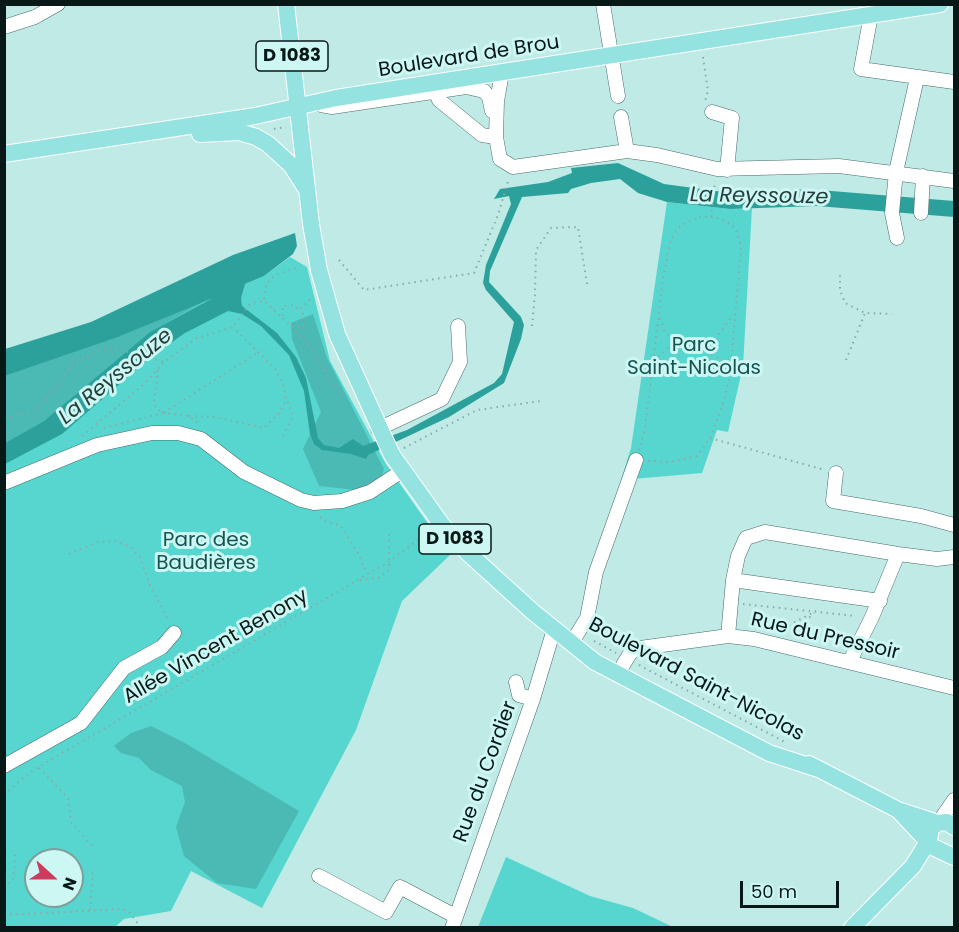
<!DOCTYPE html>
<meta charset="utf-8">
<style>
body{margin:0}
#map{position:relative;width:959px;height:932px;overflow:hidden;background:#bfeae6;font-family:Poppins,sans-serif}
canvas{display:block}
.frame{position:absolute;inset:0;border:6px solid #081817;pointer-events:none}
.north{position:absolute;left:24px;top:848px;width:60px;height:60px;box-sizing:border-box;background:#ccf7f3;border:2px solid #7e9e9b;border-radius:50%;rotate:111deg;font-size:16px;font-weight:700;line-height:24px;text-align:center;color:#081817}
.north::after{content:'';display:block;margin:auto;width:21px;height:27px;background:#cb3c5f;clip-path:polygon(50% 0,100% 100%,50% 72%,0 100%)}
.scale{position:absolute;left:740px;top:881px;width:99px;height:27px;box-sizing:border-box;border:3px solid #081817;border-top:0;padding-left:8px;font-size:18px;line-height:21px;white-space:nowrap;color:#081817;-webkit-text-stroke:4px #ccf7f3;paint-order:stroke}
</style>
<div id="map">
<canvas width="959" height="932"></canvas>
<div class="frame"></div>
<div class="north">N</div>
<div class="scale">50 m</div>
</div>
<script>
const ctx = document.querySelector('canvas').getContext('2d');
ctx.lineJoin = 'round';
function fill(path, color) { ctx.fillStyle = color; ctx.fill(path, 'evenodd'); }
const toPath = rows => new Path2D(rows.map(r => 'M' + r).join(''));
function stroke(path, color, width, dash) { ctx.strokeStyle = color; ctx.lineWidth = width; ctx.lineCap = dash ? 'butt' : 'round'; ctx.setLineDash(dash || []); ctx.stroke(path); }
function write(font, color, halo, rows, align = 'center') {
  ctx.font = font + ' Poppins,sans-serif'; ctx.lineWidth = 6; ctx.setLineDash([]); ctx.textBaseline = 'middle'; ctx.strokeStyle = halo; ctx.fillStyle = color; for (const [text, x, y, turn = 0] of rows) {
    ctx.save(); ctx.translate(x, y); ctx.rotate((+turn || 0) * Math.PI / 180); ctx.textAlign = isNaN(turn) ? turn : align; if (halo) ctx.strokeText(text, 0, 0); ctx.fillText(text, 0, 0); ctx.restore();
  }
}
fill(toPath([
 [667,202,730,209,752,208,743,366,728,432,717,430,702,473,621,480,631,448],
 [290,257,307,267,330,361,386,464,450,555,402,601,356,730,262,908,191,871,171,911,124,919,115,927,5,928,5,376,143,327,264,276],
 [36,860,72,860,72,896,36,896],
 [506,857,590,896,633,908,673,927,478,927]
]), '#57d6cf');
fill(toPath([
 [212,297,150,332,44,421,5,443,5,376,118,337],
 [313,314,327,358,384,469,380,481,356,490,319,486,303,449,321,412,292,339,291,323],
 [151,726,183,742,299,811,256,889,217,883,184,856,176,827,185,802,182,786,151,770,139,758,121,753,114,746,131,733]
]), '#4bb9b4');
fill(toPath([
 [618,163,664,184,731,193,807,189,954,201,954,217,817,206,730,209,667,202,638,193,620,179,591,183,571,189,568,193,522,197,490,271,489,282,521,317,524,325,521,339,504,383,449,417,368,455,366,459,351,454,322,450,314,444,310,434,304,391,289,355,261,326,242,314,228,311,185,333,152,356,62,434,5,464,5,443,44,421,150,332,213,298,118,337,5,376,5,349,91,322,233,255,295,233,297,246,293,254,264,276,245,284,241,298,242,306,277,333,296,357,306,378,318,438,324,445,339,448,353,439,363,446,407,430,494,383,502,374,514,322,486,290,483,283,486,265,511,204,509,196,494,199,500,189,548,182,572,173,571,168]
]), '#2ca19b');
const minor = toPath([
 [603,4,618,96],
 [873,4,861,69,954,82],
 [4,27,35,17,58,4],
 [502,73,497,101,496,137,500,159,513,167,627,151,657,155,717,169,839,166,954,181],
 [430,89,436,93,439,100,482,135,496,137],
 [321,105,332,107,466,87,484,91,489,97,492,111],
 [712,112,732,118,727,170],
 [621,117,627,151],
 [921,213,923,176],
 [897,238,892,213,896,172,917,78],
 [378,429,442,399,460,362,458,326],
 [836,473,833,501,921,516,954,525],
 [4,483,97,445,152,433,178,433,201,439,244,472,301,500,314,503,342,501,370,492,402,471],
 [733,580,880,601],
 [728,636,733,580,738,556,746,538,765,532,898,554,937,559,954,557],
 [574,639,587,618,596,572,636,460],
 [850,661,872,617,898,554],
 [623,665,631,652,640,648,728,636,754,639,954,688],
 [516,682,519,695,533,699],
 [4,766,81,723,124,668,162,647,174,633],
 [938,823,954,800],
 [319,876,386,912,400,887,455,916],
 [452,928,533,699,554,629]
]);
const major = toPath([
 [286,4,311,224],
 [200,134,239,132,256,137,268,144,291,165,305,187],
 [4,154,255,116,336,98,940,4],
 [319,270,337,334,392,455,442,525,468,553,533,612,595,662,769,753,818,769],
 [809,764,898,810,938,823,947,822,954,827],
 [901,813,933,847,954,857],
 [852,928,913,866,929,840,931,828,938,823]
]);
stroke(minor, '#466c6a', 15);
stroke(major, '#fff', 18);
stroke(toPath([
 [703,57,708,91,705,101],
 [274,129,286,127],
 [699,217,715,217,727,222,736,229,741,246,730,376,722,407,710,438,697,456,670,462,636,460,645,429,663,278,671,239,681,225,699,217],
 [711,217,715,181],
 [339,260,364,290,474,273,498,215,509,178],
 [840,275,840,290,845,303,865,313,892,314],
 [264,299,266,284,275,275,299,267],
 [283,316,283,306,294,305,299,310,311,299],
 [660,318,665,332,678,344,700,347,715,340,733,315],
 [292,326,304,326,303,314,299,310],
 [532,326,535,295,536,250,551,228,578,227,587,284],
 [701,348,726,363,729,373],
 [846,360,865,313],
 [654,361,668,348,678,344],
 [158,370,154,402,156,408,163,413,260,351],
 [189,416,215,417,264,428,280,412,285,402,284,387,276,370,233,327],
 [4,419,34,410,46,400,74,363,94,353,111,347,164,362],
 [104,428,163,413,189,416,201,425],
 [82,436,144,384,164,362,197,338,233,327,249,305,256,302,264,301,287,322,309,346,335,388,348,397],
 [283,436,293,416,286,397],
 [710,438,825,470],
 [404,448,477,410,541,401],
 [320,517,327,522,340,525,359,555,367,574],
 [69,554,98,542,115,541,131,547,140,557,150,585,169,622],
 [360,580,378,578,389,570,389,533],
 [743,604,856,616],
 [778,631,816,611],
 [792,634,814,613],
 [594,641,616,653],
 [639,665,785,742],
 [39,768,68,798,71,822,93,847],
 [4,795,30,772,390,561,416,541,431,533],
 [4,888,14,878,15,852],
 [90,910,93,869],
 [4,915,123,909,130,913,141,928]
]), '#87aaa6', 2, [1.5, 4.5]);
stroke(minor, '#fff', 14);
stroke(major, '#94e3e0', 16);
const majorBridge = toPath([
 [311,224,319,270]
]);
stroke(majorBridge, '#fff', 18, []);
stroke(majorBridge, '#94e3e0', 16);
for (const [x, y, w] of [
 [292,56,72],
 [455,539,72]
]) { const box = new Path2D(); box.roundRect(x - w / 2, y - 15, w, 30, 4.5); ctx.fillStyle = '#ccf7f3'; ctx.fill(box); stroke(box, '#081817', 1.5); }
write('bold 18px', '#081817', null, [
 ["D 1083",292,56],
 ["D 1083",455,539]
]);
write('20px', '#081817', '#ccf7f3', [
 ["Boulevard de Brou",469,57,-9],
 ["Rue du Pressoir",825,637,13],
 ["Allée Vincent Benony",216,647,-30],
 ["Boulevard Saint-Nicolas",696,680,28],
 ["Rue du Cordier",486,772,-70]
]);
write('20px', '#155452', '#ccf7f3', [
 ["Parc",694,346],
 ["Saint-Nicolas",694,369],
 ["Parc des",206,541],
 ["Baudières",206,564]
]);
write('italic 21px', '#253e3c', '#ccf7f3', [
 ["La Reyssouze",759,197,1],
 ["La Reyssouze",116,377,-39]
]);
</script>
